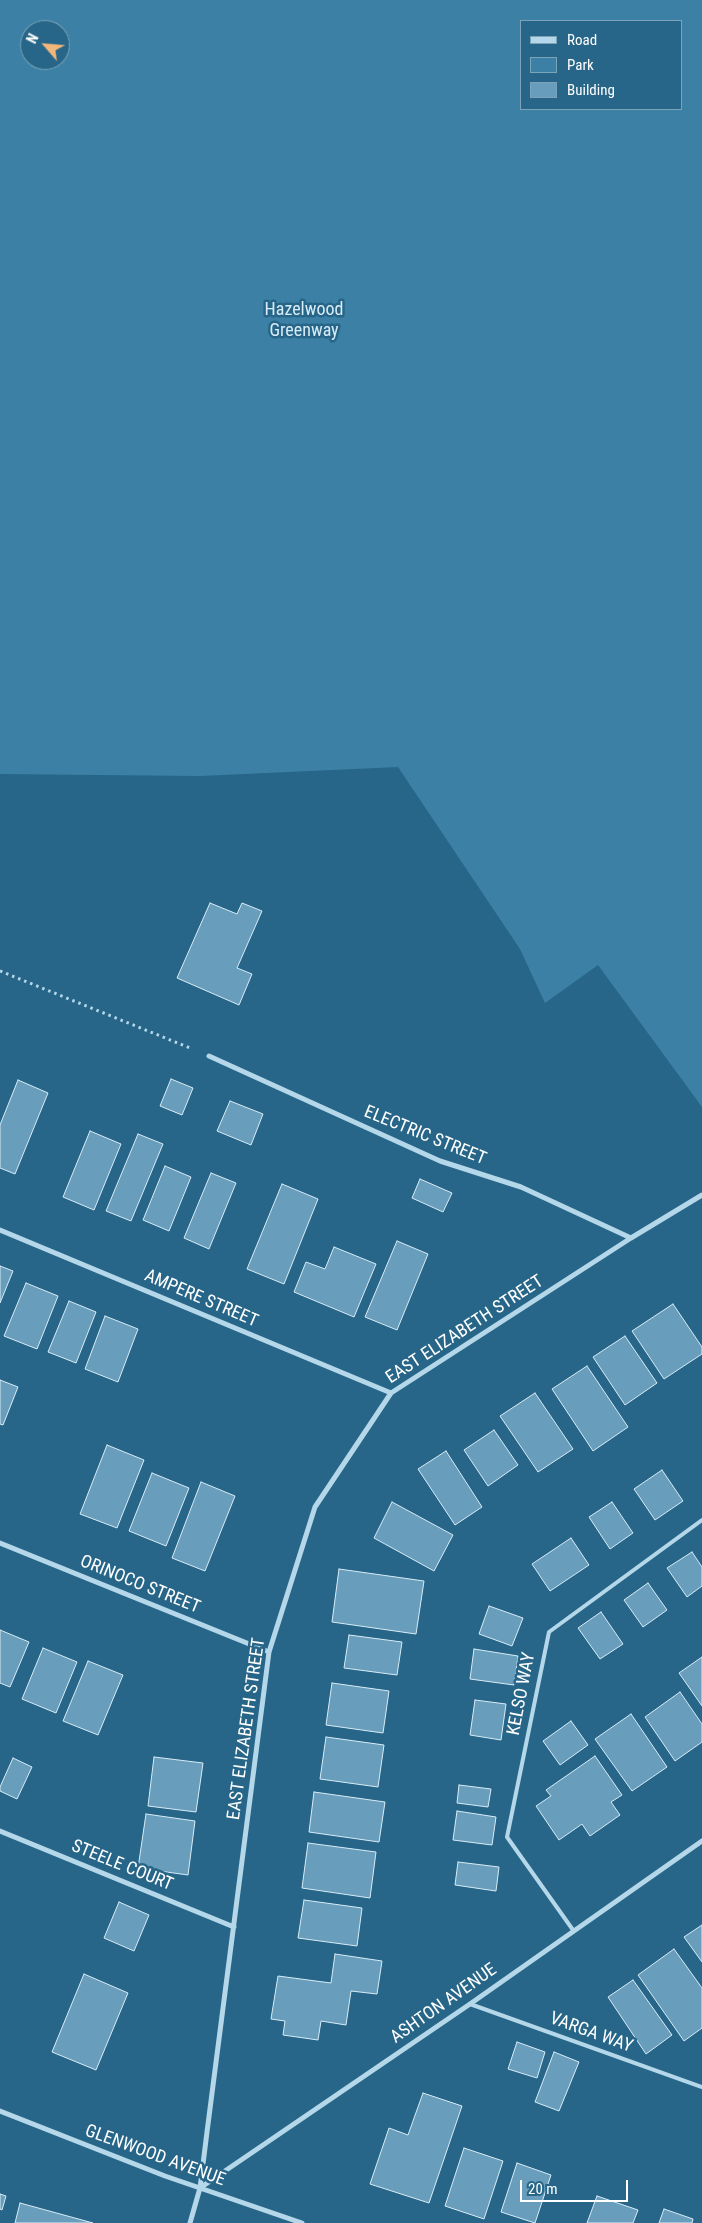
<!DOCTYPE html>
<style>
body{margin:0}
#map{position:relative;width:702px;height:2223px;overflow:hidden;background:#276688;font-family:"Roboto Condensed",sans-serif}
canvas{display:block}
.legend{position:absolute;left:520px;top:20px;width:162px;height:90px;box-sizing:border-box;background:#276688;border:1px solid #7da3b8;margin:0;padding:6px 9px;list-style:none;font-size:15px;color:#fff}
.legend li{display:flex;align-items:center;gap:10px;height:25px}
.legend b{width:25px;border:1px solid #7da3b8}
.north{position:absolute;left:20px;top:20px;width:50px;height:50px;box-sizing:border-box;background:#276688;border:1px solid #7da3b8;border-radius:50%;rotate:297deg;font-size:14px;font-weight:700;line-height:20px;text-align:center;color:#fff}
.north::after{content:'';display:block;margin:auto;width:18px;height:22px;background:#f1b67a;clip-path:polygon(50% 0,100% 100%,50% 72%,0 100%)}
.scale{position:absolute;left:520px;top:2180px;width:108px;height:22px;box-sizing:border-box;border:2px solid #fff;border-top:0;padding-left:6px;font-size:15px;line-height:18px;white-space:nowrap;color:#fff;-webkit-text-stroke:4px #276688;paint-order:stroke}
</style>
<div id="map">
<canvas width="702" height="2223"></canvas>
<ul class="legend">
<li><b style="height:6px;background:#b4d7e9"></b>Road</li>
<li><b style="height:14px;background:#3c81a5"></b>Park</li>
<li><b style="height:14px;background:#689ebb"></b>Building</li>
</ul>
<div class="north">N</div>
<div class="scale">20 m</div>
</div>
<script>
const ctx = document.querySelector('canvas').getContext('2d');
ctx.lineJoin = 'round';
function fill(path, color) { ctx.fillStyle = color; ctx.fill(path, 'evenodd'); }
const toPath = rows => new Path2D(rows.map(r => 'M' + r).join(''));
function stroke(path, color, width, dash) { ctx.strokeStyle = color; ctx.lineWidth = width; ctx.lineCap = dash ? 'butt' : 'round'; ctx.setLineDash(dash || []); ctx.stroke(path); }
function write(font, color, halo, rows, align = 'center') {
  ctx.font = font + ' "Roboto Condensed",sans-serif'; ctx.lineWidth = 5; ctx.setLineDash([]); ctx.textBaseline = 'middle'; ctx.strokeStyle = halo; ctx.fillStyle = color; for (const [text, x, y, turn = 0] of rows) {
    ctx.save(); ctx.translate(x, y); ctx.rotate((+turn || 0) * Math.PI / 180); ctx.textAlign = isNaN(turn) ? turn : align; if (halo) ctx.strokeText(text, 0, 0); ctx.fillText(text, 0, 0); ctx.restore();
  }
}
fill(toPath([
 [0,0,702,0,702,1107,598,965,545,1003,520,949,398,767,200,776,0,774],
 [521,21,681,21,681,109,521,109],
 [30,30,60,30,60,60,30,60]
]), '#3c81a5');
const building = toPath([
 [210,903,237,914,242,903,262,911,237,968,252,974,239,1005,177,978,210,903],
 [171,1079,193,1088,182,1115,160,1106,171,1079],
 [18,1080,48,1093,15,1174,0,1168,0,1125,18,1080],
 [230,1101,263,1114,251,1145,217,1131,230,1101],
 [90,1131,121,1144,94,1210,63,1197,90,1131],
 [138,1134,163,1144,131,1221,106,1211,138,1134],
 [165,1166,191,1177,169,1231,143,1220,165,1166],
 [211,1173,236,1183,209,1249,184,1238,211,1173],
 [420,1179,452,1193,443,1212,412,1198,420,1179],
 [282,1184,318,1199,284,1284,247,1269,282,1184],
 [397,1241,428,1254,397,1330,365,1317,397,1241],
 [334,1247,376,1264,354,1317,294,1292,306,1262,325,1269,334,1247],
 [0,1266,13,1271,0,1303,0,1266],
 [26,1283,58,1296,37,1349,4,1336,26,1283],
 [69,1301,96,1312,76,1363,48,1352,69,1301],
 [673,1304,702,1347,702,1354,664,1379,632,1331,673,1304],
 [105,1316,138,1329,118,1382,85,1369,105,1316],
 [625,1336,657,1383,625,1405,593,1357,625,1336],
 [587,1366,628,1427,593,1451,552,1389,587,1366],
 [0,1380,18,1387,3,1425,0,1424,0,1380],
 [535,1393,573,1449,538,1472,500,1416,535,1393],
 [494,1430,518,1465,488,1486,464,1450,494,1430],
 [107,1445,144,1460,117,1528,80,1514,107,1445],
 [446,1451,482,1507,455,1525,418,1469,446,1451],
 [662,1470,683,1501,655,1520,634,1489,662,1470],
 [152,1473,189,1488,166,1546,129,1531,152,1473],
 [201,1482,235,1496,205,1571,172,1558,201,1482],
 [392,1502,453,1535,434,1571,374,1538,392,1502],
 [612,1502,633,1533,610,1549,589,1517,612,1502],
 [571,1538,589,1565,550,1591,532,1564,571,1538],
 [692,1552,702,1567,702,1586,687,1597,667,1568,692,1552],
 [339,1569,424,1581,416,1634,332,1622,339,1569],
 [648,1583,667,1610,643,1627,624,1600,648,1583],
 [489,1606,523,1618,512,1646,479,1634,489,1606],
 [601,1612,623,1644,600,1659,578,1628,601,1612],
 [0,1630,29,1642,10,1687,0,1683,0,1630],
 [349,1635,402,1642,397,1675,344,1668,349,1635],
 [43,1648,77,1662,56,1713,22,1699,43,1648],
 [474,1649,518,1656,514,1685,470,1679,474,1649],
 [702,1657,702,1706,679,1673,702,1657],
 [88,1661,123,1675,98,1735,63,1721,88,1661],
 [332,1683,389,1691,383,1733,326,1725,332,1683],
 [680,1692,702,1724,702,1742,675,1761,645,1717,680,1692],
 [475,1700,506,1704,501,1740,470,1735,475,1700],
 [631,1714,667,1767,632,1791,595,1739,631,1714],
 [571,1721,588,1745,560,1765,543,1741,571,1721],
 [326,1737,384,1745,378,1787,320,1779,326,1737],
 [595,1756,622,1795,611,1802,620,1815,590,1836,582,1824,559,1840,536,1806,551,1796,546,1790,595,1756],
 [154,1757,203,1763,196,1812,148,1806,154,1757],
 [13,1758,32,1767,17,1799,0,1791,0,1787,13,1758],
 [459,1785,491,1789,488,1807,457,1803,459,1785],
 [314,1792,385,1802,379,1842,309,1832,314,1792],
 [457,1811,496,1817,492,1845,453,1840,457,1811],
 [146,1814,195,1821,188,1875,138,1868,146,1814],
 [308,1843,376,1852,370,1898,302,1888,308,1843],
 [458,1862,499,1867,496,1891,455,1885,458,1862],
 [304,1900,362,1908,357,1946,298,1938,304,1900],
 [119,1902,149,1915,134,1951,104,1938,119,1902],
 [702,1925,702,1962,684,1937,702,1925],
 [674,1949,702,1988,702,2028,684,2041,638,1975,674,1949],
 [335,1954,382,1961,377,1994,351,1991,346,2025,321,2021,318,2040,283,2035,285,2021,271,2019,278,1976,331,1983,335,1954],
 [84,1974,128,1993,96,2070,52,2052,84,1974],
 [633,1980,672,2035,646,2054,608,1997,633,1980],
 [517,2042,545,2052,537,2078,508,2069,517,2042],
 [554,2052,579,2062,559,2111,535,2102,554,2052],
 [423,2093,462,2106,429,2203,370,2184,389,2128,408,2135,423,2093],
 [464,2148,503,2161,484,2219,445,2206,464,2148],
 [517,2163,551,2175,535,2223,501,2212,517,2163],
 [0,2194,6,2196,2,2210,0,2209,0,2194],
 [597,2196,638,2210,633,2223,587,2223,597,2196],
 [20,2203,93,2223,15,2223,20,2203],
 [664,2209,693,2219,692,2223,659,2223,664,2209]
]);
fill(building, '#689ebb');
stroke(building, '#d8ecf7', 1);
stroke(toPath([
 [0,971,190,1048]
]), '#b4d7e9', 3, [2.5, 4]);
stroke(toPath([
 [573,1930,507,1837,549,1632,702,1520],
 [470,2004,702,2087]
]), '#b4d7e9', 4);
stroke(toPath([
 [209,1056,440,1161,521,1187,631,1238],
 [0,1230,391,1393],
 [0,1543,269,1652],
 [0,1831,234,1927],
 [0,2111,165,2176,302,2223],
 [200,2188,470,2004,702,1841],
 [190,2223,200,2188,207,2132,269,1652,315,1507,391,1393,631,1238,702,1195]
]), '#b4d7e9', 5);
write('18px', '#d8ecf7', '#276688', [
 ["Hazelwood",304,310],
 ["Greenway",304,331]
]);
write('18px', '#fff', '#276688', [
 ["ELECTRIC STREET",425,1136,22],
 ["AMPERE STREET",201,1299,23],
 ["EAST ELIZABETH STREET",465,1330,-33],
 ["ORINOCO STREET",140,1585,22],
 ["KELSO WAY",522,1694,-79],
 ["EAST ELIZABETH STREET",247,1729,-82],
 ["STEELE COURT",122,1866,22],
 ["ASHTON AVENUE",444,2004,-35],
 ["VARGA WAY",591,2033,20],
 ["GLENWOOD AVENUE",155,2156,20]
]);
</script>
